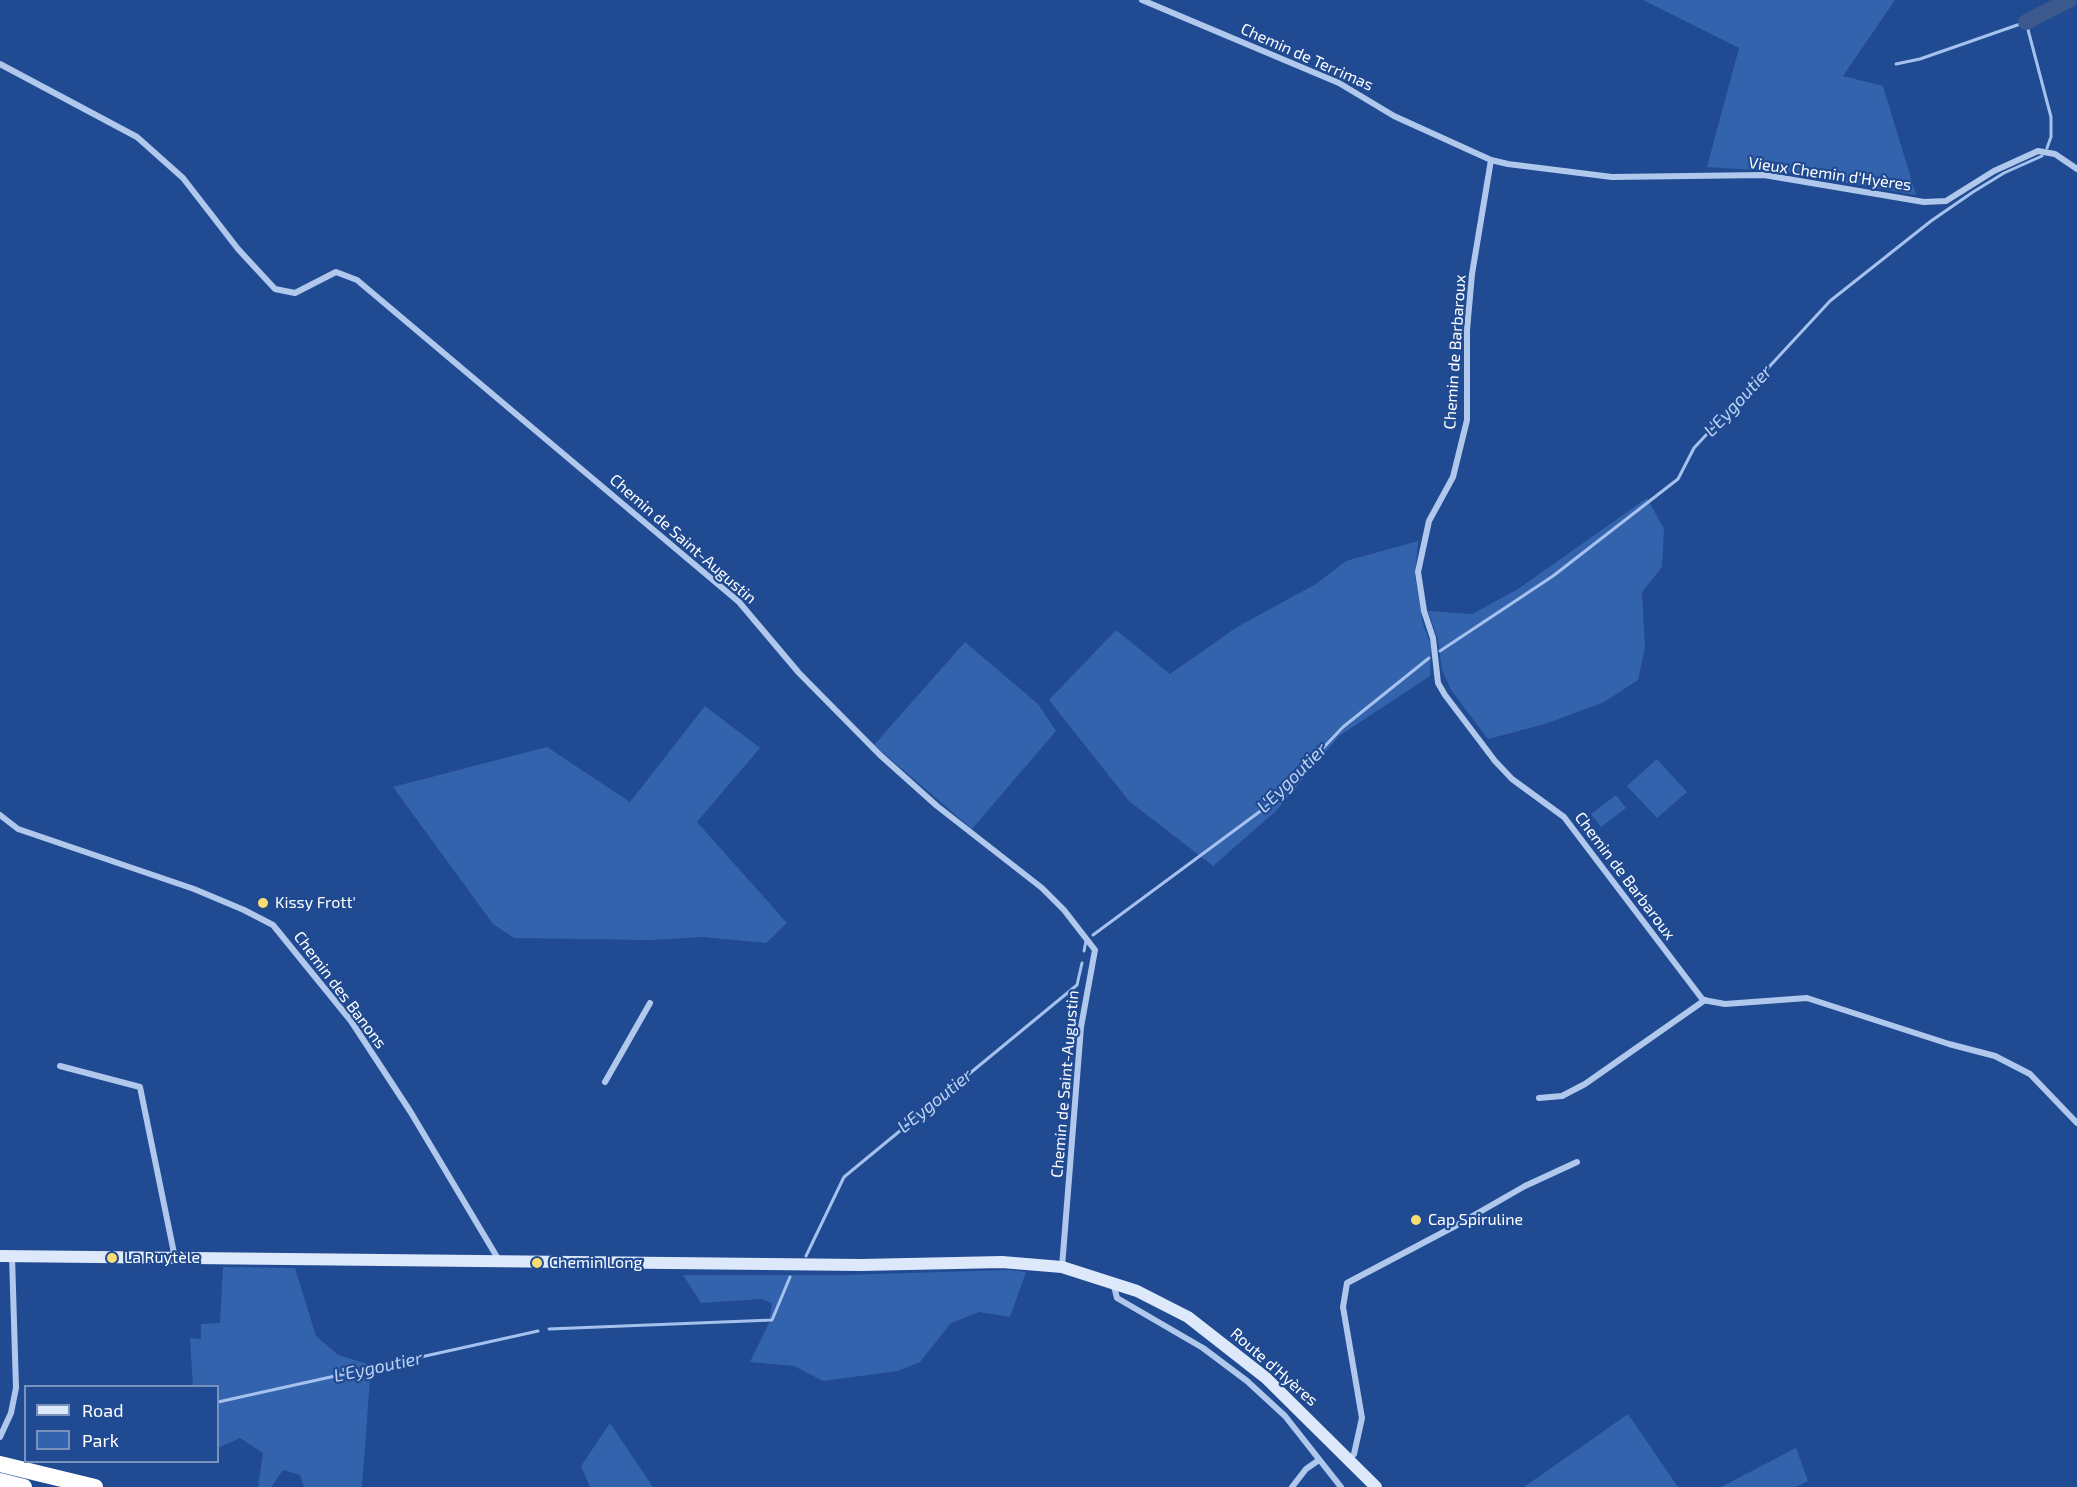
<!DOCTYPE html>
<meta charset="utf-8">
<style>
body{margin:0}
#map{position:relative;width:2077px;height:1487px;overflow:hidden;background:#204a91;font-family:"Exo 2",sans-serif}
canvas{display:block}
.legend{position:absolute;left:24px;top:1385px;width:195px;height:78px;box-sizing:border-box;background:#204a91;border:2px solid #7992bd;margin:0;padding:8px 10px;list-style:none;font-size:18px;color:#fff}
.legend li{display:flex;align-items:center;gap:12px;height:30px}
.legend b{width:30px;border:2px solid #7992bd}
</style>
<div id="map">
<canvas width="2077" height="1487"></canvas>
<ul class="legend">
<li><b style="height:8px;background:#dde8fa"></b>Road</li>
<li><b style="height:16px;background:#3463ae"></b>Park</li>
</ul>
</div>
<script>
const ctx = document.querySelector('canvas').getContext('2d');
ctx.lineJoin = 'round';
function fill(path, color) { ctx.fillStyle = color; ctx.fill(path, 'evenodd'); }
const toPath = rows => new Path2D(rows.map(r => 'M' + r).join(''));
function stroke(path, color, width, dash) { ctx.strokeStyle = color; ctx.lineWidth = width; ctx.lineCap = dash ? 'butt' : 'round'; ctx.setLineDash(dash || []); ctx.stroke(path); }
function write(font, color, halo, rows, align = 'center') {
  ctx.font = font + ' "Exo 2",sans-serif'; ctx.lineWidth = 4.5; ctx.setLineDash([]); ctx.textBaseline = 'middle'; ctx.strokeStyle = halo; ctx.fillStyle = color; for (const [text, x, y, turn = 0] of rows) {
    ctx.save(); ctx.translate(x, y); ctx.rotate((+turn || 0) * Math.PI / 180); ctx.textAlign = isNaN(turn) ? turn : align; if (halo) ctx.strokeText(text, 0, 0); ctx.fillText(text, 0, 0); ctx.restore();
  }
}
fill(toPath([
 [1643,0,1895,0,1843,76,1883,86,1916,195,1785,172,1707,167,1739,48],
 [1647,498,1664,529,1662,567,1642,592,1645,648,1638,680,1604,702,1545,724,1488,739,1451,690,1442,670,1438,639,1428,611,1472,614,1518,589],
 [1418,541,1415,577,1423,624,1431,645,1430,676,1339,736,1276,811,1213,866,1129,801,1049,700,1116,630,1170,674,1237,627,1316,584,1346,561],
 [965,642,1038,704,1056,731,972,829,874,745],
 [705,706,760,748,697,822,787,923,766,943,704,937,649,940,514,938,493,924,393,787,547,747,630,802],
 [1657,759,1687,792,1657,818,1627,786],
 [1616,795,1626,808,1601,827,1591,814],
 [223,1267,295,1268,316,1336,338,1355,371,1365,362,1487,304,1487,300,1475,283,1470,271,1487,258,1487,263,1453,240,1438,218,1448,218,1386,193,1386,190,1338,201,1339,201,1324,220,1323],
 [1010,1270,1026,1272,1010,1317,979,1312,951,1323,920,1362,898,1371,823,1381,794,1366,750,1362,769,1323,772,1303,761,1299,701,1303,683,1275,841,1275],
 [1628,1414,1678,1487,1524,1487],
 [610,1423,653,1487,590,1487,581,1466],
 [1796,1448,1808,1481,1796,1487,1721,1487]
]), '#3463ae');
stroke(toPath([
 [1896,64,1920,59,2026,22,2051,117,2051,137,2047,148],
 [1440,651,1553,576,1678,479,1694,448,1830,301,1931,221,1973,192,2004,173,2042,156],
 [1093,935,1270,804,1343,727,1429,658],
 [1084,951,1086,941],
 [806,1256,844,1177,1077,985,1082,963],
 [549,1329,772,1320,790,1277],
 [218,1402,538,1331]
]), '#a5c2ee', 3);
stroke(toPath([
 [2026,22,2069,0]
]), '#3b598d', 16);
stroke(toPath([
 [1142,0,1339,83,1394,116,1491,160,1508,164,1612,177,1764,175,1924,202,1946,201,1994,171,2038,151,2055,154,2077,169],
 [0,64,137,137,183,178,238,249,275,289,295,293,336,272,357,280,739,602,799,673,880,755,937,806,1042,888,1064,910,1095,950,1081,1027,1062,1267],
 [1491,160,1472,274,1467,330,1467,420,1453,477,1429,521,1418,572,1424,611,1433,638,1438,683,1445,695,1495,761,1512,779,1564,817,1703,1000,1725,1004,1807,998,1949,1044,1995,1056,2030,1074,2077,1123],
 [0,815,18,829,194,889,244,910,273,925,351,1021,410,1111,500,1262],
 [60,1066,140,1087,175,1258],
 [605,1082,650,1003],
 [1539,1098,1562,1096,1585,1084,1705,1000],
 [1113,1282,1117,1298,1203,1348,1247,1381,1285,1416,1341,1487],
 [0,1437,11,1413,16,1388,12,1256],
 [1349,1460,1354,1454,1362,1418,1343,1307,1347,1283,1457,1225,1525,1186,1577,1162],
 [1292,1487,1306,1469,1319,1460]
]), '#b1c8ed', 6);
stroke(toPath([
 [0,1256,861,1265,1002,1262,1062,1267,1137,1291,1188,1317,1266,1378,1376,1487]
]), '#dde8fa', 12);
stroke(toPath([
 [0,1464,95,1487],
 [0,1481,24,1487]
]), '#fff', 16);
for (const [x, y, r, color] of [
 [263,903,6,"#fadc72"],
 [1416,1220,6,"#fadc72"],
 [112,1258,6,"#fadc72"],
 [537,1263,6,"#fadc72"]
]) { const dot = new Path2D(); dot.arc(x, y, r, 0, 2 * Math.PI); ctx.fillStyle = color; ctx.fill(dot); stroke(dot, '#204a91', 2); }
write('16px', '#fff', '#204a91', [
 ["Chemin de Terrimas",1307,57,24],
 ["Vieux Chemin d'Hyères",1830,174,8],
 ["Chemin de Barbaroux",1455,352,-86],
 ["Chemin de Saint-Augustin",683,539,41],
 ["Chemin de Barbaroux",1625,876,53],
 ["Chemin des Banons",340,990,53],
 ["Chemin de Saint-Augustin",1065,1084,-85],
 ["Route d'Hyères",1274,1367,41]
]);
write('16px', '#fff', '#204a91', [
 ["Kissy Frott'",275,903],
 ["Cap Spiruline",1428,1220],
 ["La Ruytèle",124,1258],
 ["Chemin Long",549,1263]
], 'left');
write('italic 18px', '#bdd3f4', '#204a91', [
 ["L'Eygoutier",1738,401,-47],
 ["L'Eygoutier",1292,778,-45],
 ["L'Eygoutier",935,1101,-39],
 ["L'Eygoutier",378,1367,-12]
]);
</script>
